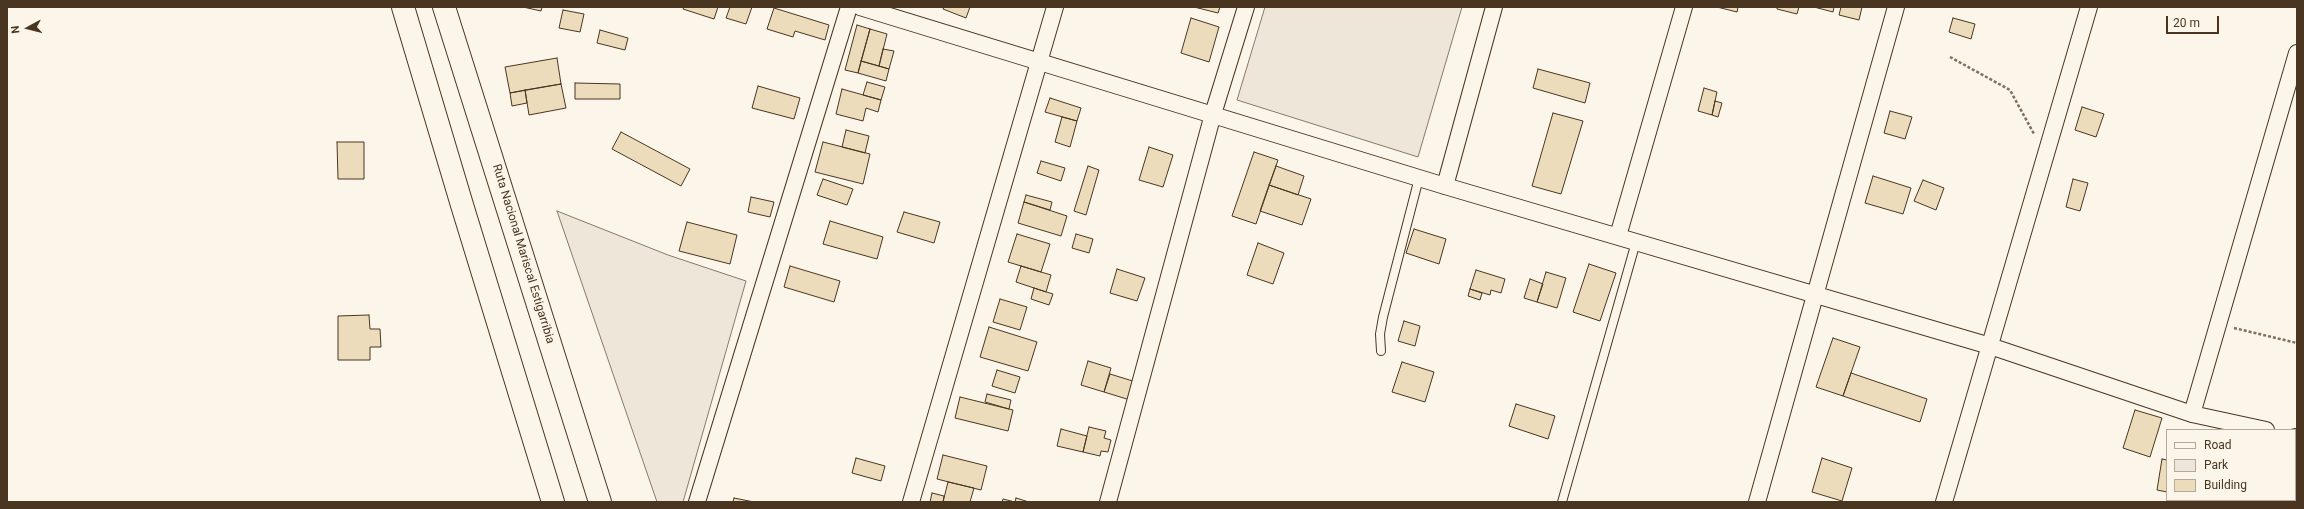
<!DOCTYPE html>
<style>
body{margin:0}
#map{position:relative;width:2304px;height:509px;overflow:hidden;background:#fbf6e9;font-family:Roboto,sans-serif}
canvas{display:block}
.frame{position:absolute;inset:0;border:8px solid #4a3520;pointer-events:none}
.legend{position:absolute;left:2166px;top:429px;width:130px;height:72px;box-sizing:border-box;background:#fbf6e9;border:1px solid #b4a999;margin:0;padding:5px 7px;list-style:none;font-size:12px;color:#4a3520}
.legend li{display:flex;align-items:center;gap:8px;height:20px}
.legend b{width:20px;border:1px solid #b4a999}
.north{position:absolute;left:8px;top:8px;width:40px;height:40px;-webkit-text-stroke:3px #fbf6e9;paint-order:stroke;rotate:263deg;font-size:11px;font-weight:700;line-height:16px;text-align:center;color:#4a3520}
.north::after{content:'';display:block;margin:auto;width:14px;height:18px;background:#4a3520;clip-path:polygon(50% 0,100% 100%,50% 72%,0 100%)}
.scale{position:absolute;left:2166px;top:16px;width:53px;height:18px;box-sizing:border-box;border:2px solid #4a3520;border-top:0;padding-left:5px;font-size:12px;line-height:14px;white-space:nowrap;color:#4a3520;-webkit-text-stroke:3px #fbf6e9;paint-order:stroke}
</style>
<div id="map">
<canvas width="2304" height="509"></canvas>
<div class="frame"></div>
<ul class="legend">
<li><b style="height:5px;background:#fbf6e9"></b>Road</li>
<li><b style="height:11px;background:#ede6d9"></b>Park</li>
<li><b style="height:11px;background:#ecdcbc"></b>Building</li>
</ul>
<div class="north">N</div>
<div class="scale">20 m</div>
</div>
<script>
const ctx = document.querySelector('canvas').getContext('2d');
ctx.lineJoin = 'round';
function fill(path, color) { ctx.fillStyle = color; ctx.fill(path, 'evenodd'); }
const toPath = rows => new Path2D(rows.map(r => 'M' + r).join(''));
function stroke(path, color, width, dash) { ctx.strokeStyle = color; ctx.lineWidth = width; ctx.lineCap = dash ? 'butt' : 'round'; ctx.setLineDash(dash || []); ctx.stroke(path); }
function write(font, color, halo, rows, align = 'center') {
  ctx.font = font + ' Roboto,sans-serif'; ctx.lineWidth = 3; ctx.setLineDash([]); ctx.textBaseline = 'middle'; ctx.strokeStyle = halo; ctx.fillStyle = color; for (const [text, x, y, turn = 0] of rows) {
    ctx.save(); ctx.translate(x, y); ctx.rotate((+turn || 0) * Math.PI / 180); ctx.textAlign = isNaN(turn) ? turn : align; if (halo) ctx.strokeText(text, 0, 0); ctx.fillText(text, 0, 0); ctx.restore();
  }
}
const green = toPath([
 [1265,7,1462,7,1418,157,1237,100,1265,7],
 [557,211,668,255,746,281,683,502,657,502,557,211]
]);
fill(green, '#ede6d9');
stroke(green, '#887966', 1);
const building = toPath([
 [523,7,542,7,541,11,523,7],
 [684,7,718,7,714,19,683,9,684,7],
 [730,7,752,7,746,24,726,18,730,7],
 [944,7,970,7,966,18,943,9,944,7],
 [1194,7,1220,7,1218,13,1194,7],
 [1717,7,1738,7,1737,12,1717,7],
 [1777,7,1799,7,1797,14,1777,9,1777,7],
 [1814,7,1834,7,1833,12,1814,7],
 [1841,7,1862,7,1859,20,1839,15,1841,7],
 [774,8,829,25,825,40,795,31,793,37,767,29,774,8],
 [563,10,584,14,580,32,559,28,563,10],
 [1191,18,1219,27,1209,62,1181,53,1191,18],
 [1953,18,1975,24,1971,39,1949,32,1953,18],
 [857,25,870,29,858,73,845,70,857,25],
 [870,29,887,34,879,66,861,61,870,29],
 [600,30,628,38,625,50,597,43,600,30],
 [883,49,894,51,889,69,879,66,883,49],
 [557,58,561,84,510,93,505,67,557,58],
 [861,61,889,69,886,81,858,73,861,61],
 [1538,69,1590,83,1585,103,1533,88,1538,69],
 [867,82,885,87,881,100,863,95,867,82],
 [575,83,620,84,620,99,575,99,575,83],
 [561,84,566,108,529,115,525,90,561,84],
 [758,86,800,98,794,119,752,108,758,86],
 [1704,88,1717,92,1712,115,1698,111,1704,88],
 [842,89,881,100,878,112,866,108,863,121,836,114,842,89],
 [525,90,527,103,512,106,510,93,525,90],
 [1050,98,1081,108,1077,121,1045,112,1050,98],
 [1715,101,1722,103,1718,117,1712,115,1715,101],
 [2082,107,2104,114,2096,137,2075,130,2082,107],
 [1890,111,1912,117,1905,139,1884,133,1890,111],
 [1553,113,1583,121,1561,194,1532,186,1553,113],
 [1062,117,1077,121,1070,147,1055,142,1062,117],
 [846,130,869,136,865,153,842,147,846,130],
 [621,132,690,169,681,186,612,149,621,132],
 [337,142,364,142,364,179,338,179,337,142],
 [823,142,870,154,863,184,815,172,823,142],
 [1149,147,1173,155,1163,187,1139,180,1149,147],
 [1254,152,1278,160,1256,224,1232,216,1254,152],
 [1041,161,1065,168,1061,181,1037,173,1041,161],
 [1088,166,1099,170,1086,215,1074,211,1088,166],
 [1276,166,1304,176,1298,195,1269,185,1276,166],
 [1873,176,1911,188,1903,214,1865,203,1873,176],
 [823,179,853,189,847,205,817,195,823,179],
 [2073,179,2088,183,2080,211,2066,207,2073,179],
 [1923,180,1944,188,1936,210,1914,201,1923,180],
 [1269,185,1311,199,1302,225,1260,211,1269,185],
 [1026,195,1052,202,1050,210,1024,202,1026,195],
 [751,197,774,202,770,217,748,212,751,197],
 [1024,202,1067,216,1061,236,1018,223,1024,202],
 [904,212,940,222,934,243,897,232,904,212],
 [830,221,883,237,877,259,823,244,830,221],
 [687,222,737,235,730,264,679,251,687,222],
 [1414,229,1446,239,1439,264,1406,253,1414,229],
 [1017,234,1050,244,1041,272,1008,262,1017,234],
 [1076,234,1093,239,1089,253,1072,248,1076,234],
 [1258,243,1284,253,1273,284,1247,275,1258,243],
 [1589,264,1616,273,1600,321,1573,312,1589,264],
 [790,266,840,281,834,302,784,287,790,266],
 [1021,266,1051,275,1046,292,1016,282,1021,266],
 [1117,269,1145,278,1137,301,1110,293,1117,269],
 [1476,270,1505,279,1501,293,1491,290,1490,295,1470,289,1476,270],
 [1546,272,1566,278,1557,308,1537,302,1546,272],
 [1530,279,1543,284,1537,302,1524,298,1530,279],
 [1034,288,1053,294,1049,305,1031,299,1034,288],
 [1470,289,1482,293,1480,300,1468,296,1470,289],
 [1000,299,1027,307,1020,330,993,322,1000,299],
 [369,315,370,329,380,329,381,347,370,347,370,360,338,360,338,316,369,315],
 [1404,321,1420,326,1415,346,1398,341,1404,321],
 [989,327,1037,342,1028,371,980,357,989,327],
 [1833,338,1860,347,1843,396,1816,387,1833,338],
 [1088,361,1111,368,1104,392,1081,385,1088,361],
 [1402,362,1434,372,1425,402,1392,392,1402,362],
 [997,370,1020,377,1015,393,992,386,997,370],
 [1851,373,1927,399,1920,422,1843,396,1851,373],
 [1110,374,1136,382,1130,400,1104,392,1110,374],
 [987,394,1011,400,1009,409,985,402,987,394],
 [960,397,1013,410,1008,431,955,418,960,397],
 [1516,404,1555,416,1548,439,1509,426,1516,404],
 [2135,410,2162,418,2150,457,2123,448,2135,410],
 [1089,427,1106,431,1104,438,1111,440,1108,452,1101,451,1100,456,1083,452,1089,427],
 [1061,429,1087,436,1083,452,1057,446,1061,429],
 [943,455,987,466,981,490,937,479,943,455],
 [856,458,885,466,881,481,852,473,856,458],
 [1822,458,1852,468,1842,501,1812,492,1822,458],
 [2162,459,2167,460,2167,492,2157,490,2162,459],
 [948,482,974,488,970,502,943,502,948,482],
 [932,493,944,496,943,502,930,502,932,493],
 [734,498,754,502,733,502,734,498],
 [1016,498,1029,502,1002,502,1003,499,1015,502,1016,498],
 [2218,500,2234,500,2234,502,2218,502,2218,500]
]);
fill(building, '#ecdcbc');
stroke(building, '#4a3520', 1);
const lane = toPath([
 [1381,351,1380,334,1383,317,1419,178],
 [1562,502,1636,242],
 [2267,502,2267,500]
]);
const street = toPath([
 [860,7,1445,186,1990,346,2192,414,2266,430],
 [1445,186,1494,7],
 [1618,236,1684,7],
 [2192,414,2297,53],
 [2295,437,2297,437],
 [697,502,849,7],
 [911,502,1055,7],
 [1108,502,1213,114,1246,7],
 [1757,502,1896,7],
 [1944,502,2089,7]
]);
const highway = toPath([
 [403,7,462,205,553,502],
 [444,7,600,502]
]);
stroke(lane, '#4a3520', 10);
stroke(street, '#4a3520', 18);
stroke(highway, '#4a3520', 24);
stroke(toPath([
 [1950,57,2010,90,2034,134],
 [2234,328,2297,343]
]), '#7f6f5c', 2.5, [3, 2]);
stroke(lane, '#fbf6e9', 8);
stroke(street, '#fbf6e9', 16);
stroke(highway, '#fbf6e9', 22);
write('12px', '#4a3520', '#fbf6e9', [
 ["Ruta Nacional Mariscal Estigarribia",523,254,73]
]);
</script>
